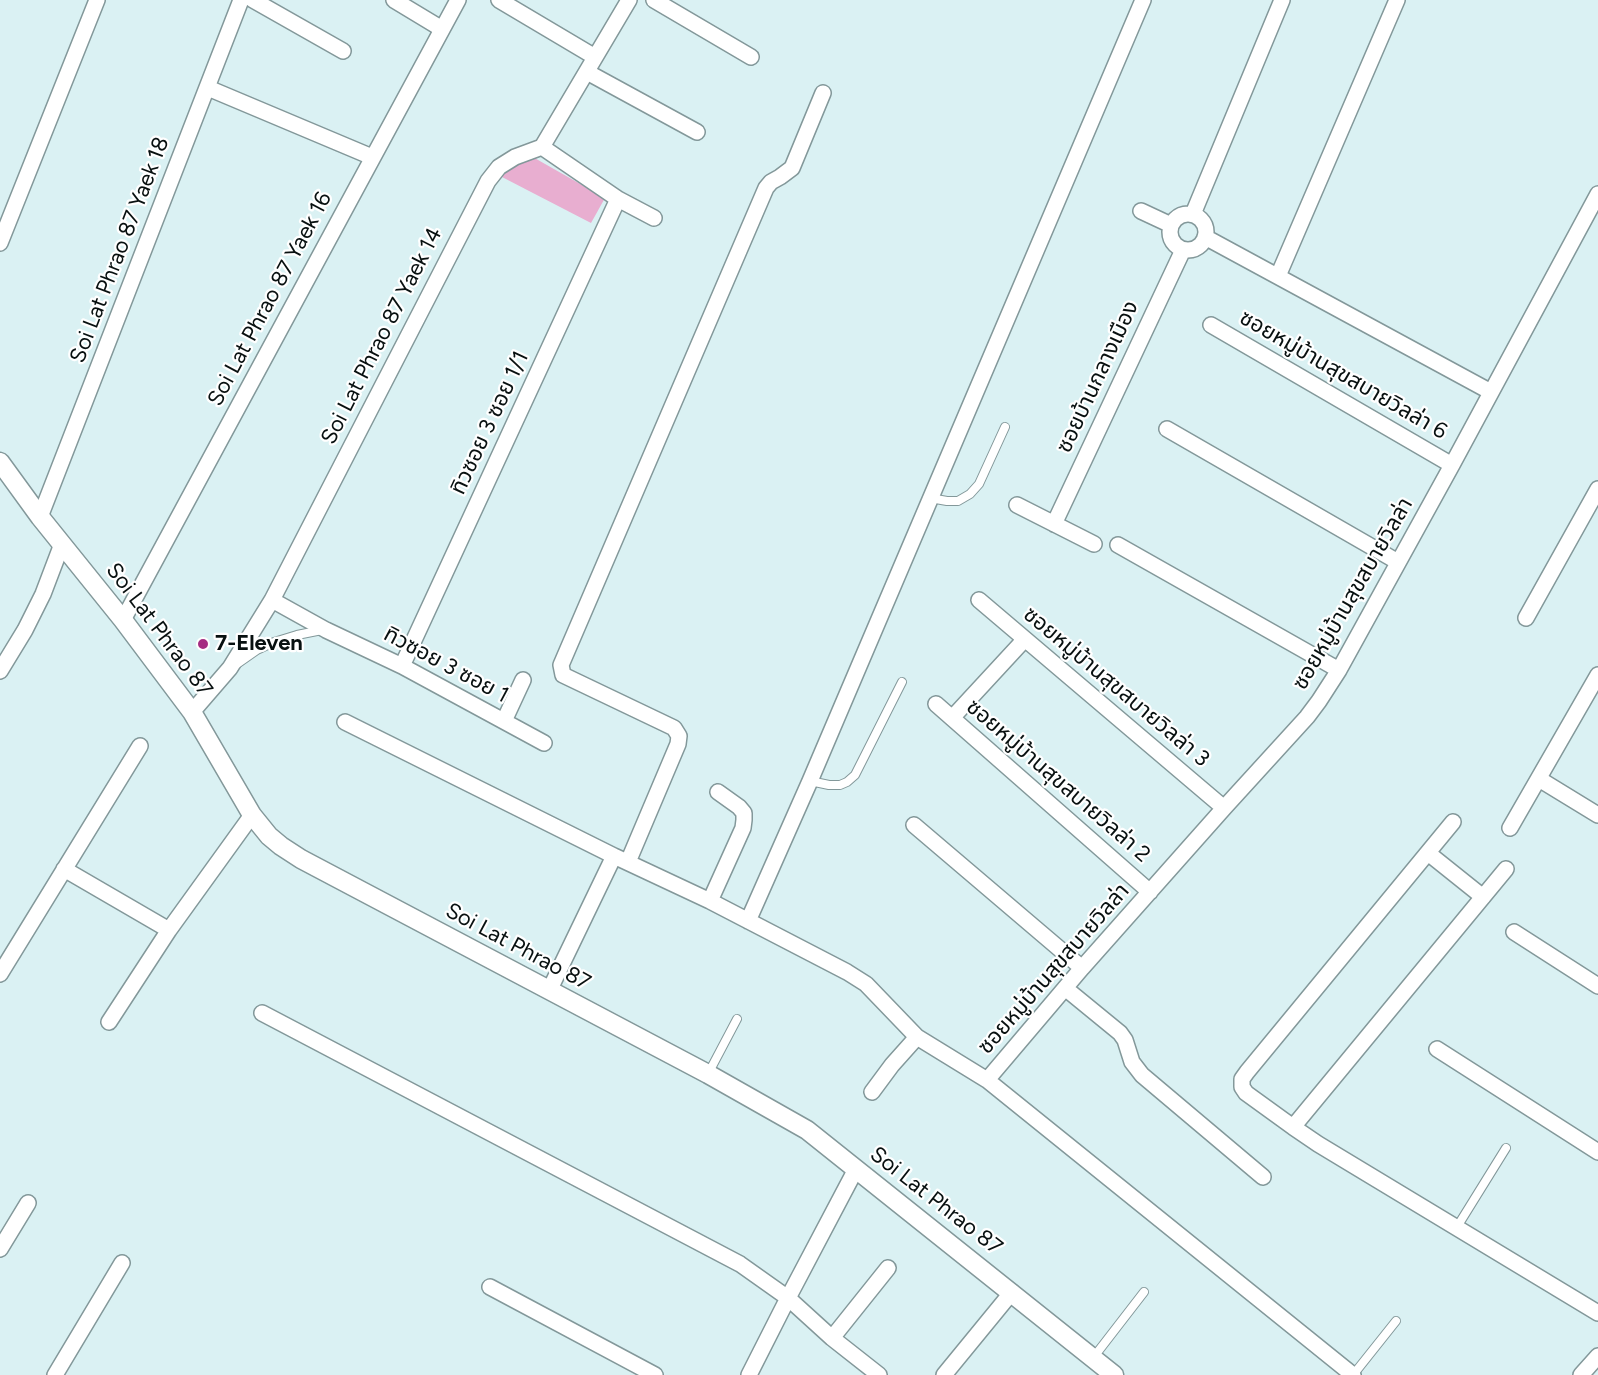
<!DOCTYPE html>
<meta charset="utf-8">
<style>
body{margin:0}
canvas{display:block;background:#daf1f3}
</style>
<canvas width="1598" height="1375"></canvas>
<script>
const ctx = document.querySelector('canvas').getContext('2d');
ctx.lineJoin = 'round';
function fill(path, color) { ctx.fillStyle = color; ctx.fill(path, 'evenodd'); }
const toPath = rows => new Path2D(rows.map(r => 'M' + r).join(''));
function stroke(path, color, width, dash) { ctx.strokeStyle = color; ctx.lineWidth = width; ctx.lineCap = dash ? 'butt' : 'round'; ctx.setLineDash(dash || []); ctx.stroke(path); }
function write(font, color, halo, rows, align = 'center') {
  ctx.font = font + ' Figtree,"Noto Sans Thai",sans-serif'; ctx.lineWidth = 4.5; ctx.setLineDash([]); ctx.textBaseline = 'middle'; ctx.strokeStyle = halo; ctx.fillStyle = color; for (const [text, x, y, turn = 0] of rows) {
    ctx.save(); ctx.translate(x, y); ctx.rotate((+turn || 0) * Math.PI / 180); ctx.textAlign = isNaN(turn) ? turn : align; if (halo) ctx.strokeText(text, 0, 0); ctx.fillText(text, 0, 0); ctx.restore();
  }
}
fill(toPath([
 [531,156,605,198,591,223,502,177,509,166]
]), '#e8aed0');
const service = toPath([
 [930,498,947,501,958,501,970,494,979,484,1005,427],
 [237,664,257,650,274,642,297,635,322,630],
 [810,781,829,785,840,785,847,782,855,775,902,682],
 [708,1074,737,1019],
 [1457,1227,1506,1148],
 [1093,1358,1144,1292],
 [1353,1375,1396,1321]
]);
const minor = toPath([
 [253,0,343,51],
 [394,0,442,29],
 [499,0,595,57],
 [654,0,751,57],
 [587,72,697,132],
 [208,88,372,157],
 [618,199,654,218],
 [1141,211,1171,225],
 '1170 232a18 18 0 1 1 36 0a18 18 0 1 1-36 0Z',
 [1193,214,1282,0],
 [1205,237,1491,392],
 [0,243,97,0],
 [1278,276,1397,0],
 [1211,325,1452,465],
 [1167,429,1398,562],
 [1017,505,1094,544],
 [40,517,241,0],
 [1054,524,1183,250],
 [1118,545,1339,670],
 [272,600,326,630,402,666,544,743],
 [979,600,1224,808],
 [1526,618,1598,489],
 [123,620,458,0],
 [402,666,618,199,542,147],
 [0,671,25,630,43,594,62,544],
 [936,704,1150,892],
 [192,712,230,668,272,600,488,181,499,167,515,157,542,147,629,0],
 [952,718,1025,639],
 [504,721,523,680],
 [345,722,614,856,710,901,847,972,866,984,917,1037,987,1080,1353,1375],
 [1539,779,1598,815],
 [1453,822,1247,1072,1242,1079,1242,1087,1246,1093,1293,1127,1318,1144,1598,1313],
 [914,825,1082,968],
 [1510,828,1598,675],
 [1428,853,1483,897],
 [628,862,678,744,679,736,674,728,563,675,561,665,766,188,771,182,780,177,792,168,823,93],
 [64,869,169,930],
 [710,901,743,828,744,820,744,813,739,807,718,792],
 [748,921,810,781,1143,0],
 [1514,932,1598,986],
 [0,974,140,746],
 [1065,988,1120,1033,1125,1040,1132,1062,1142,1075,1263,1177],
 [549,991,614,856],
 [262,1013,740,1264,788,1298,832,1338,879,1375],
 [109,1022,169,930,252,815],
 [1437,1049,1598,1152],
 [987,1080,1082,968,1224,808,1307,717,1319,701,1339,670,1452,465,1598,194],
 [872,1092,892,1065,917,1037],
 [1293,1127,1506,869],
 [0,1249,28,1203],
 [490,1287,655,1375],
 [832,1338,888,1268],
 [55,1375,122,1263],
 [749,1375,788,1298,856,1169],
 [944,1375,1012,1292],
 [1581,1375,1598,1356]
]);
const tertiary = toPath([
 [0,462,40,517,123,620,192,712,252,815,269,836,281,846,301,859,708,1074,807,1130,1114,1375]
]);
stroke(service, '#83989a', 10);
stroke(minor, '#83989a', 18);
stroke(tertiary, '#83989a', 21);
stroke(service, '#fff', 8);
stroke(minor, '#fff', 15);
stroke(tertiary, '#fff', 18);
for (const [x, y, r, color] of [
 [203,644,6,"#a62d82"]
]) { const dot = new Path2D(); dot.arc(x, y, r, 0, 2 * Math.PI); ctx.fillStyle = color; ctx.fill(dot); stroke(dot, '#fff', 2); }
write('22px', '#081010', '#fff', [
 ["Soi Lat Phrao 87 Yaek 18",120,250,-69],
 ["Soi Lat Phrao 87 Yaek 16",270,299,-62],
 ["Soi Lat Phrao 87 Yaek 14",382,336,-63],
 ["ซอยหมู่บ้านสุขสบายวิลล่า 6",1343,375,30],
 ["ซอยบ้านกลางเมือง",1098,377,-65],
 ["ทิวซอย 3 ซอย 1/1",490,423,-65],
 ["ซอยหมู่บ้านสุขสบายวิลล่า",1353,594,-60],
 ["Soi Lat Phrao 87",159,630,53],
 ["ทิวซอย 3 ซอย 1",446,665,28],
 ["ซอยหมู่บ้านสุขสบายวิลล่า 3",1116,687,40],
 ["ซอยหมู่บ้านสุขสบายวิลล่า 2",1058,781,41],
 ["Soi Lat Phrao 87",518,947,28],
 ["ซอยหมู่บ้านสุขสบายวิลล่า",1054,969,-49],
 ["Soi Lat Phrao 87",936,1201,38]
]);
write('bold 22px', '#081010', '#fff', [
 ["7-Eleven",215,644]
], 'left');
</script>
